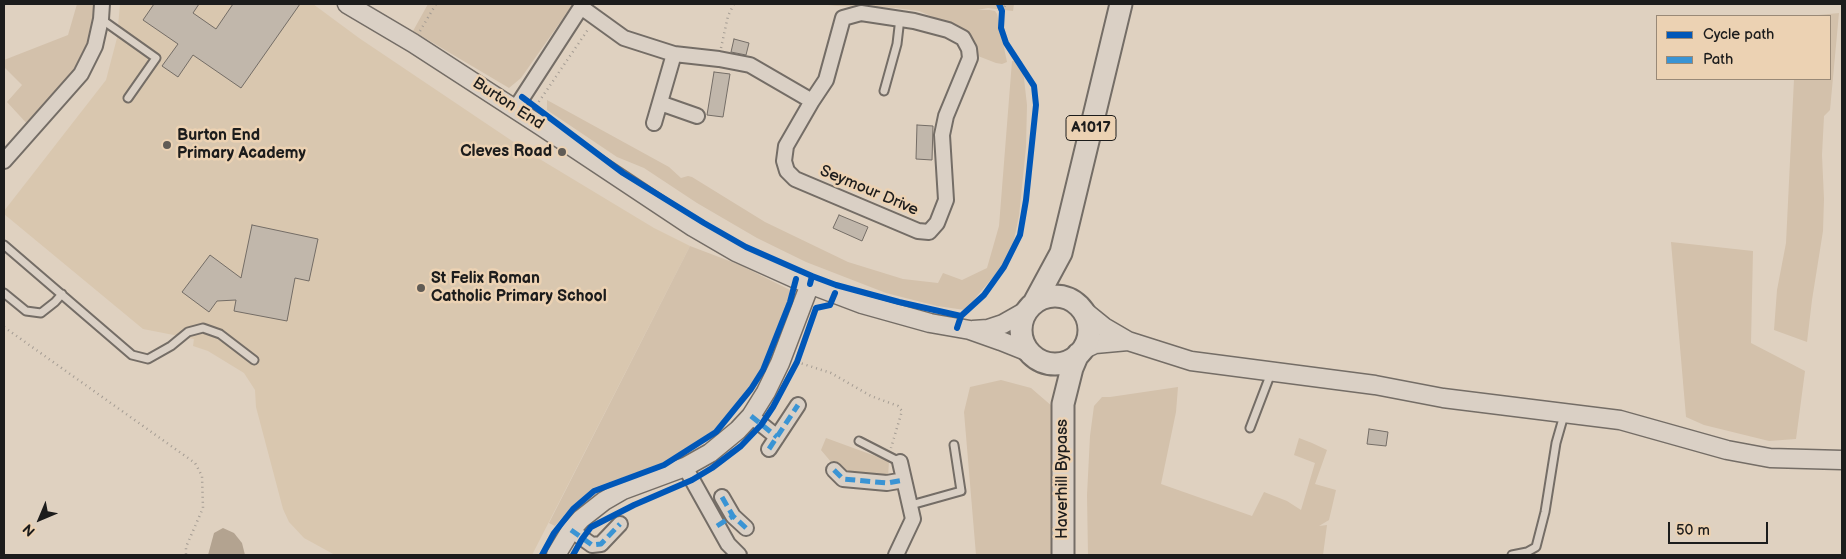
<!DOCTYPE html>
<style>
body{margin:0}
#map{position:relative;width:1846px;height:559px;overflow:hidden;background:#dfd1c0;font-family:"Balsamiq Sans",sans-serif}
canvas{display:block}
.frame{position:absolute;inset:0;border:5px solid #1c1c1c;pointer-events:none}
.legend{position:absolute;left:1656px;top:15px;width:175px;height:65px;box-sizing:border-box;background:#ecd2b3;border:1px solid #998977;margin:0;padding:6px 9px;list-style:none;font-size:15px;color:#1c1c1c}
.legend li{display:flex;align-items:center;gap:10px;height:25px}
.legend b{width:25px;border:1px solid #998977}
.north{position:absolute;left:15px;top:494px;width:50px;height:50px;-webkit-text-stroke:4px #ecd2b3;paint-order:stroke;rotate:225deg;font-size:14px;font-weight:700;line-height:20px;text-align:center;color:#1c1c1c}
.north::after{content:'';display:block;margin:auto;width:18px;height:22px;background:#1c1c1c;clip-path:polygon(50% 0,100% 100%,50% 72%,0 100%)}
.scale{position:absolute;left:1668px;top:522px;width:100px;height:22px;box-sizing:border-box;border:2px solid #1c1c1c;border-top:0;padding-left:6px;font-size:15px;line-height:18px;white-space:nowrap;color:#1c1c1c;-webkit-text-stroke:4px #ecd2b3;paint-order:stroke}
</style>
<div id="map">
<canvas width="1846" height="559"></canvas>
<div class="frame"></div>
<ul class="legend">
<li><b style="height:6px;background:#0057b8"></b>Cycle path</li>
<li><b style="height:6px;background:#3a94d4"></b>Path</li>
</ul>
<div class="north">N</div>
<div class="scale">50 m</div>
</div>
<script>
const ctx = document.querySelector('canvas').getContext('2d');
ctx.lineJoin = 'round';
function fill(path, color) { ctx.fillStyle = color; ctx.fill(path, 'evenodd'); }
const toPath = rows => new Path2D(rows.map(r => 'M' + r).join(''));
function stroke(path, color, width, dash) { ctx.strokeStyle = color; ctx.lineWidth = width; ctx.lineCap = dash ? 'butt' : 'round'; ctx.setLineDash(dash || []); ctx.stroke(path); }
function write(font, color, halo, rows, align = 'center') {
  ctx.font = font + ' "Balsamiq Sans",sans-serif'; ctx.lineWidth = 5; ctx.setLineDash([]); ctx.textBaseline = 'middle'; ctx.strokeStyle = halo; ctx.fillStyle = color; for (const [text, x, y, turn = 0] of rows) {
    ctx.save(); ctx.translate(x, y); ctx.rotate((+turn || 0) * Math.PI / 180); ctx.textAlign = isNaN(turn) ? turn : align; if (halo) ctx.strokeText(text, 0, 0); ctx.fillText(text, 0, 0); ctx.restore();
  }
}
fill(toPath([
 [120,4,313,4,359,38,533,155,654,228,690,246,532,555,335,555,304,538,289,522,283,509,256,407,255,390,244,373,208,351,193,346,194,339,143,329,4,214,4,211,106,80,117,38]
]), '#d9c7af');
fill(toPath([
 [77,4,95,4,94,25,86,53,76,71,30,127,7,102,22,85,4,67,4,60,68,35],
 [428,4,573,4,521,78,509,88,413,31],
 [819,4,1014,4,1013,11,988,8,977,10,990,10,995,11,997,14,1007,62,1002,64,996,63,978,56,968,32,919,11,895,8,837,6],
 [1839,13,1830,110,1824,116,1822,155,1824,199,1823,231,1812,300,1807,342,1774,330,1777,290,1786,243,1794,79,1830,79,1830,16,1808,16],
 [1012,61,1022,61,1027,105,1026,147,1019,216,1012,249,1006,262,965,310,937,306,886,293,806,262,757,238,697,203,644,168,617,157,547,110,547,100,669,167,681,178,688,176,692,177,765,222,848,262,903,279,938,283,943,273,962,280,987,268,999,226],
 [1671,242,1753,251,1751,343,1805,371,1796,439,1769,441,1704,425,1686,417],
 [690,246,740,265,790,290,788,301,761,369,749,388,714,430,663,463,593,488,571,507,555,526,549,523],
 [1001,380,1031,388,1053,407,1054,555,976,555,964,412,970,387],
 [1178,387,1176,412,1161,484,1252,516,1264,492,1287,501,1301,510,1315,463,1294,455,1299,438,1312,443,1327,450,1315,484,1336,490,1329,520,1319,526,1327,525,1323,555,1088,555,1087,495,1090,436,1094,406,1102,397,1110,397],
 [826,438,889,461,888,478,842,475,821,450]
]), '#d3c1ab');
fill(toPath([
 [223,528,234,533,242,543,245,555,208,555,214,533]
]), '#b3a390');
const building = toPath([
 [154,4,199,4,193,13,216,29,233,4,300,4,241,88,193,55,178,77,162,66,178,44,143,20,154,4],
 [734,39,749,43,746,55,731,52,734,39],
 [714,72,730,74,723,117,707,115,714,72],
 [917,125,933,126,932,160,916,159,917,125],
 [839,215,868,227,862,241,833,228,839,215],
 [252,225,318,239,309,281,295,278,287,321,234,311,236,300,217,301,209,312,182,292,210,255,241,278,252,225],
 [1369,429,1388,432,1386,446,1367,444,1369,429]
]);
fill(building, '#c1b7ab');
stroke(building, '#746d66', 1);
const service = toPath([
 [101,19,156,58,128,98],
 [884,91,897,44,900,18],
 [4,245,132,355,148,359,171,346,188,332,203,328,220,334,254,360],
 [4,293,26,311,41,313,55,302,62,294],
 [1250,428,1271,373],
 [859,441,900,462],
 [911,505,961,491,954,445],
 [1512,555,1527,552,1536,547,1545,512,1556,443,1564,415]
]);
const minor = toPath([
 [581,7,624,38,674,54,719,59,750,65,812,101],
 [861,13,914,21,948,30,963,38,969,49,970,58,946,116,942,135,946,200,937,223,929,232,918,231,795,179,787,171,784,161,786,146,812,101,826,80,843,18,861,13],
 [660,103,697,116],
 [515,109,583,4],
 [654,123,674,54],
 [4,161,81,74,95,46,101,19,102,4],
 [751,416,777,437],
 [769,449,798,405],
 [685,467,728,544,739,555],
 [834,470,843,479,887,483,904,480],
 [722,497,733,516,746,528],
 [571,530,592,545,601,544,620,524],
 [896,555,913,519,900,462]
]);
const tertiary = toPath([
 [347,4,413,43,541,126,693,227,736,252,796,279,862,304,930,323,970,330,1001,341,1031,353],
 [1083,310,1104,327,1128,341,1191,361,1375,385,1443,398,1620,420,1727,450,1770,458,1842,460],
 [973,330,988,329,1003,324,1026,311],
 [1082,350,1095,344,1128,341],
 [556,555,571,530,581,519,604,501,623,490,685,467,710,453,738,430,751,416,766,392,780,363,810,284]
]);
const primary = toPath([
 '1021 330a34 34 0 1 1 68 0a34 34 0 1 1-68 0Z',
 [1034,303,1061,253,1121,4],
 [1063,555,1063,404,1072,368,1078,354]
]);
stroke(service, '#746d66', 11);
stroke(minor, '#746d66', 18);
stroke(tertiary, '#746d66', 21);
stroke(primary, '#746d66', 25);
stroke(toPath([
 [4,5,8,4],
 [1002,11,1006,4],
 [420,31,436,4],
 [721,48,728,16,734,4],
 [536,106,589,28],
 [4,327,195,463,202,476,203,508,186,547,186,555],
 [797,362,831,373,871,396,898,406,902,411,891,448]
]), '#a49c93', 2.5, [1, 4]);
stroke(service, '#dad0c5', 7);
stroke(minor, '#dad0c5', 14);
stroke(tertiary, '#dad0c5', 18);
stroke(primary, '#dad0c5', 21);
stroke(toPath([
 [751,416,777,437],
 [769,449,798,405],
 [834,470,843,479,887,483,904,480],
 [722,497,733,516,746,528],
 [717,526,733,516],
 [571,530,592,545,601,544,620,524]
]), '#3a94d4', 5, [10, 5]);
stroke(toPath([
 [522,97,623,173,704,223,746,247,812,276,810,284],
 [812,276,836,285,899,302,961,316],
 [957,328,961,316,984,295,1004,267,1020,235,1026,200,1036,105,1034,86,1006,43,1001,28,1002,11,999,4],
 [542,555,554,533,573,509,594,491,664,465,716,432,751,389,763,370,790,302,796,279],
 [573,555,582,539,591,527,634,505,692,480,712,468,741,446,761,425,773,407,797,362,816,308,830,305,835,293]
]), '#0057b8', 6);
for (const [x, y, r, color] of [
 [167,145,5,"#605b55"],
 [562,152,5,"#605b55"],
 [421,288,5,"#605b55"]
]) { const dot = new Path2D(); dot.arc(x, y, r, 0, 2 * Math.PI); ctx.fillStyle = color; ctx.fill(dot); stroke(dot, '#ecd2b3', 2); }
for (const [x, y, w] of [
 [1091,128,50]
]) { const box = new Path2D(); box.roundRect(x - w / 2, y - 12.5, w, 25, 4); ctx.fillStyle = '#ecd2b3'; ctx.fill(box); stroke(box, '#1c1c1c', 1); }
write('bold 15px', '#1c1c1c', null, [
 ["A1017",1091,128]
]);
write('16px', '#1c1c1c', '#ecd2b3', [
 ["Burton End",508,104,33],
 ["Seymour Drive",869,191,23],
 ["Haverhill Bypass",1063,479,-90]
]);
write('bold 16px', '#1c1c1c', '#ecd2b3', [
 ["Burton End",177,136],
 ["Primary Academy",177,154],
 ["Cleves Road",552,152,"right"],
 ["St Felix Roman",431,279],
 ["Catholic Primary School",431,297]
], 'left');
</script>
